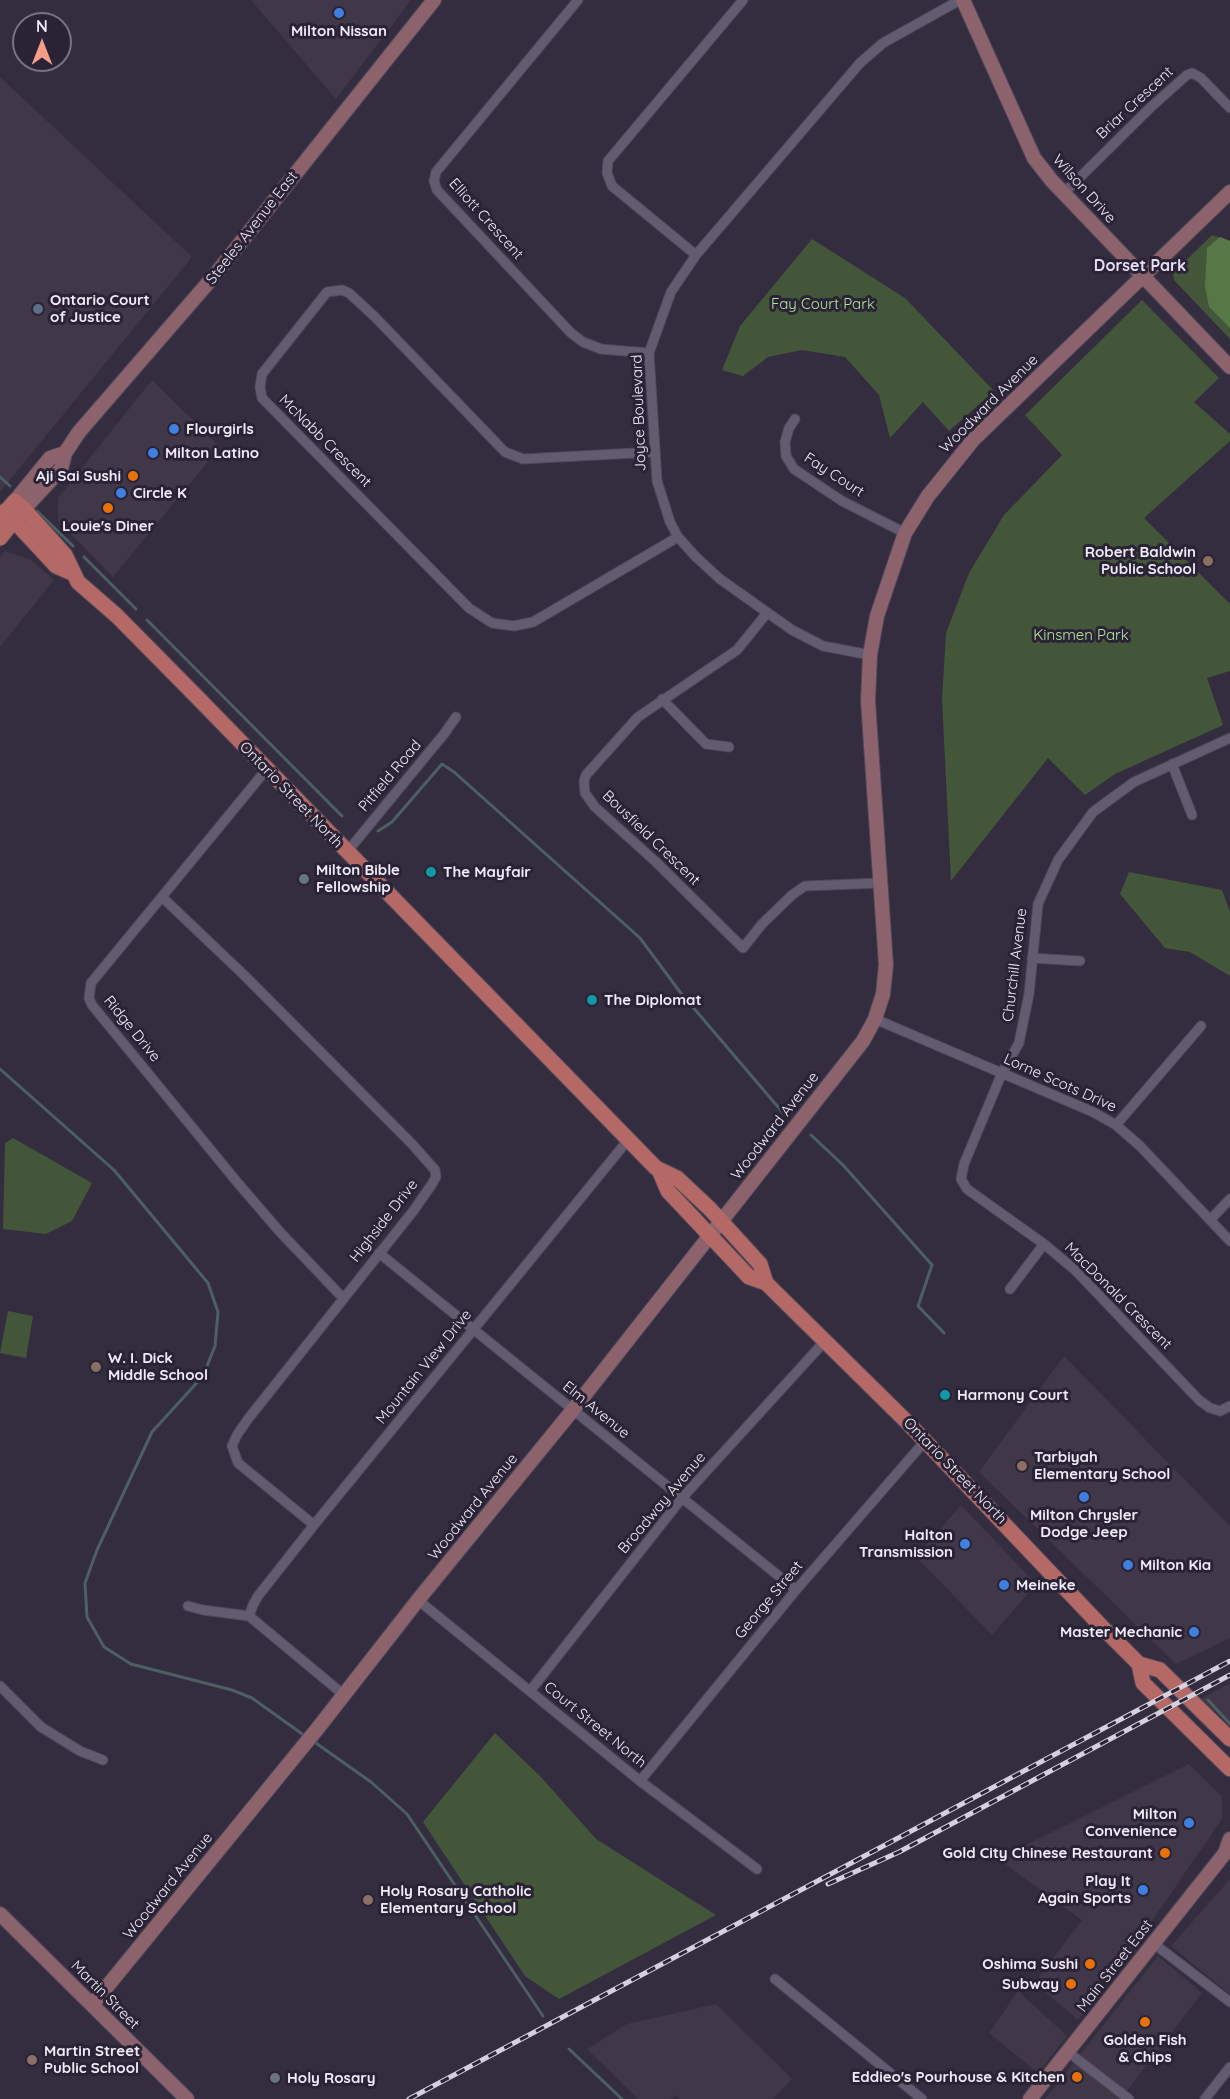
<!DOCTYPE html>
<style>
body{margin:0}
#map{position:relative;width:1230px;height:2099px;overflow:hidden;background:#342d3f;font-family:Quicksand,sans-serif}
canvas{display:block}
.north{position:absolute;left:12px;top:12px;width:60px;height:60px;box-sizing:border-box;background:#2a2335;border:2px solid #787382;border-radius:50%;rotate:0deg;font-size:16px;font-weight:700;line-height:24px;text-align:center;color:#eeeaf6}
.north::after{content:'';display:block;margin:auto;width:21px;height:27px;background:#f49e87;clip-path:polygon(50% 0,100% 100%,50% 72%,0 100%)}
</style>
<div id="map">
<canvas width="1230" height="2099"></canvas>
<div class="north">N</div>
</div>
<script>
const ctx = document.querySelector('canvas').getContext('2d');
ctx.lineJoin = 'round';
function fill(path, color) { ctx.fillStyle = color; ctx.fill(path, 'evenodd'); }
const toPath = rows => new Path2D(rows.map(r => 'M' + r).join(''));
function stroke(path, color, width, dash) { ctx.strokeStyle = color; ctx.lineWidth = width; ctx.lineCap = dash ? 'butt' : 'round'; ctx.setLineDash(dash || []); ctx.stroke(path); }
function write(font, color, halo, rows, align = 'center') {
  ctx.font = font + ' Quicksand,sans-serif'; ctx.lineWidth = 6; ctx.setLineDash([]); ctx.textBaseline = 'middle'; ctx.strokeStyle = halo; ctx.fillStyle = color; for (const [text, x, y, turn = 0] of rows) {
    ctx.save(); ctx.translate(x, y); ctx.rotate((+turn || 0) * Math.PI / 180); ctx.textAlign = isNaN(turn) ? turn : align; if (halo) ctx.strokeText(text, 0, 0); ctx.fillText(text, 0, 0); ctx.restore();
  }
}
fill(toPath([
 [251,0,411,0,336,99],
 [0,77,192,257,0,492],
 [152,380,220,447,113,577,58,521,58,498],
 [5,551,31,560,54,580,0,647,0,557],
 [1064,1356,1230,1526,1230,1638,1176,1664,979,1472],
 [961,1505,1036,1584,992,1635,916,1557],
 [1230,1683,1230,1725,1201,1699],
 [1189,1764,1222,1797,1222,1819,1121,1966,1078,2020,1036,1984,1036,1981,1082,1920,998,1859],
 [1230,1879,1230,1994,1171,1946],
 [1158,1956,1202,1993,1126,2092,1135,2099,1045,2099],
 [1018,1991,1067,2036,1038,2073,989,2033],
 [716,2004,792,2079,773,2099,680,2099,675,2095,671,2099,638,2099,587,2049,627,2024]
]), '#403849');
fill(toPath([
 [1212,235,1230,241,1230,339,1174,280,1173,273],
 [812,239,905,298,994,391,949,431,923,402,890,438,879,395,845,357,802,350,768,357,743,376,722,370,740,326],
 [1142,300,1219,378,1194,402,1230,434,1230,441,1144,518,1230,604,1230,671,1207,678,1223,725,1115,774,1085,795,1048,758,951,881,942,699,946,633,969,573,1004,515,1062,455,1025,415],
 [1129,872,1222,890,1230,912,1230,976,1190,952,1165,948,1120,894],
 [13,1138,92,1183,72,1221,46,1234,3,1229,5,1143],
 [8,1311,33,1316,26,1358,0,1353],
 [495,1733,541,1777,596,1839,716,1915,559,1999,525,1976,423,1822]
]), '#43563a');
fill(toPath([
 [1220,237,1230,241,1230,328,1209,307,1205,286,1207,248]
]), '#577746');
stroke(toPath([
 [0,477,10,486],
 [37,511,73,546],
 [84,557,136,609],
 [147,620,342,816],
 [378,831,392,822,442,764,454,772,640,938,680,992,784,1114],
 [0,1069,114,1170,208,1283,218,1312,215,1346,203,1376,152,1432,97,1550,85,1583,87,1617,104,1647,131,1664,232,1690,252,1698,305,1736],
 [811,1135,843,1165,932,1265,918,1306,944,1333],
 [1208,1700,1230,1724],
 [313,1741,371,1782,407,1814,543,2016],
 [569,2049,622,2099]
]), '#4d5f63', 3);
const street = toPath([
 [578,0,436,172,434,181,437,190,571,333,583,342,601,349,649,353],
 [1063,194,1151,107,1187,75,1192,73,1201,78,1230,108],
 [696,255,612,186,607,173,608,161,743,0],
 [795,419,789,428,785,442,786,456,794,469,842,501,905,533],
 [654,452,523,459,505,452,375,317,349,293,342,290,327,292,262,374,260,387,262,398,469,608,492,623,514,626,533,622,678,537],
 [767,613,737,650,638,717,586,775,584,781,585,793,595,807,656,862,743,948,762,924,792,895,805,886,880,883],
 [870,655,823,646,792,630,720,579,696,557,678,537,670,522,657,481,649,353,671,292,696,255,860,63,883,43,960,0],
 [662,699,706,744,729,747],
 [1230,738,1134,782,1093,812,1058,860,1038,904,1029,994,1019,1043,1002,1073,964,1164,961,1179,967,1189,1044,1244,1075,1270,1199,1400,1210,1408,1220,1411,1230,1406],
 [1172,764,1192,815],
 [266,770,91,983,89,998,92,1005,237,1182,280,1232,343,1298],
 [347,852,444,734,456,717],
 [162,897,245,976,412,1144,435,1170,436,1177,432,1184,414,1210,248,1419,237,1435,232,1446,238,1463,314,1525],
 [1032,958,1080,961],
 [875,1019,1093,1112,1116,1125,1140,1146,1230,1241],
 [1116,1125,1201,1026],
 [1211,1219,1230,1199],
 [379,1253,796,1590],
 [1010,1289,1044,1244],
 [418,1600,640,1781,757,1869],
 [188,1606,203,1610,249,1616,344,1695],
 [249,1616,253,1605,258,1596,314,1525,628,1140],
 [0,1686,41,1727,80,1751,103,1760],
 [530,1691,682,1498,825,1341],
 [640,1781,796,1590,925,1441],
 [1153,1943,1230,2002],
 [775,1979,922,2099],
 [1068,2052,1129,2099],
 [1205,2099,1230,2067]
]);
const secondary = toPath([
 [963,0,1034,158,1052,181,1230,367],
 [15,501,50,458,65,453],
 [24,509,61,469,65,453,79,432,214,276,434,0],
 [0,1914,187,2099],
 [92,2005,318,1728,418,1600,572,1411,863,1041,875,1019,883,994,886,965,868,701,870,655,877,616,905,533,928,496,973,440,1230,192],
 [1030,2099,1225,1853,1230,1839]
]);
const primary = toPath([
 [5,511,56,566,74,574],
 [0,518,15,501,24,509,65,555,78,582,117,616,197,697,656,1168,677,1178,710,1209,760,1264,766,1283,907,1422,1102,1627,1139,1664,1160,1670,1230,1739],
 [0,538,20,513],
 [659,1170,668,1191,749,1277,766,1283],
 [1139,1664,1143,1683,1230,1769]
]);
stroke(street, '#4e4858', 11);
stroke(secondary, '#4e4858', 16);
stroke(primary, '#4e4858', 17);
stroke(street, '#635c71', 9);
stroke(secondary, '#8c636c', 14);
stroke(primary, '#b56967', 15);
const rail = toPath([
 [828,1884,899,1852,1230,1675],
 [409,2099,1230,1661]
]);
stroke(rail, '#d5d0dd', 5);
stroke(rail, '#2a2335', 3, [9]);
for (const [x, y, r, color] of [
 [339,13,6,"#3f7fe0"],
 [38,309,6,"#5c6f8a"],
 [174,429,6,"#3f7fe0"],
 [153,453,6,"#3f7fe0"],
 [133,476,6,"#e8710a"],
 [121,493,6,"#3f7fe0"],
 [108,508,6,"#e8710a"],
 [1208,561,6,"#8d6e63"],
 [431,872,6,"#0f9aa8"],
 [304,879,6,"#6b7280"],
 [592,1000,6,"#0f9aa8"],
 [96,1367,6,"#8d6e63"],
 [945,1395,6,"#0f9aa8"],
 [1022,1466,6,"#8d6e63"],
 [1084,1497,6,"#3f7fe0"],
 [965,1544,6,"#3f7fe0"],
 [1128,1565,6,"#3f7fe0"],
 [1004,1585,6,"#3f7fe0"],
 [1194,1632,6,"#3f7fe0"],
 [1189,1823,6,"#3f7fe0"],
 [1165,1853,6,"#e8710a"],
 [1143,1890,6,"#3f7fe0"],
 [368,1900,6,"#8d6e63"],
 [1090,1964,6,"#e8710a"],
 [1071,1984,6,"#e8710a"],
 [1145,2022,6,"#e8710a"],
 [32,2060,6,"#8d6e63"],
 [1077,2077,6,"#e8710a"],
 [275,2078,6,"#6b7280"]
]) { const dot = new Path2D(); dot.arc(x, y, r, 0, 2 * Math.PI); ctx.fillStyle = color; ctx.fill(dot); stroke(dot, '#2a2335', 2); }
write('bold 15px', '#eeeaf6', '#2a2335', [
 ["Milton Nissan",339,31,"center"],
 ["Ontario Court",50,300],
 ["of Justice",50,317],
 ["Flourgirls",186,429],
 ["Milton Latino",165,453],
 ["Aji Sai Sushi",121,476,"right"],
 ["Circle K",133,493],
 ["Louie's Diner",108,526,"center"],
 ["Robert Baldwin",1196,552,"right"],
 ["Public School",1196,569,"right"],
 ["Milton Bible",316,870],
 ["Fellowship",316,887],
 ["The Mayfair",443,872],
 ["The Diplomat",604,1000],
 ["W. I. Dick",108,1358],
 ["Middle School",108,1375],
 ["Harmony Court",957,1395],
 ["Tarbiyah",1034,1457],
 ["Elementary School",1034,1474],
 ["Milton Chrysler",1084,1515,"center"],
 ["Dodge Jeep",1084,1532,"center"],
 ["Halton",953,1535,"right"],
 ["Transmission",953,1552,"right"],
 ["Milton Kia",1140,1565],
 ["Meineke",1016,1585],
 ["Master Mechanic",1182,1632,"right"],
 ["Milton",1177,1814,"right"],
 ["Convenience",1177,1831,"right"],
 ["Gold City Chinese Restaurant",1153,1853,"right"],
 ["Play It",1131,1881,"right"],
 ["Again Sports",1131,1898,"right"],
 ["Holy Rosary Catholic",380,1891],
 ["Elementary School",380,1908],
 ["Oshima Sushi",1078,1964,"right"],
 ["Subway",1059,1984,"right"],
 ["Golden Fish",1145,2040,"center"],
 ["& Chips",1145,2057,"center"],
 ["Martin Street",44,2051],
 ["Public School",44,2068],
 ["Eddieo's Pourhouse & Kitchen",1065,2077,"right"],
 ["Holy Rosary",287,2078]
], 'left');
write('15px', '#eeeaf6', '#2a2335', [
 ["Briar Crescent",1135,103,-43],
 ["Wilson Drive",1084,189,48],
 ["Elliott Crescent",486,219,48],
 ["Steeles Avenue East",252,228,-52],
 ["Woodward Avenue",989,404,-45],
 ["Joyce Boulevard",639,413,-92],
 ["McNabb Crescent",325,441,45],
 ["Fay Court",834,475,33],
 ["Pitfield Road",390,776,-50],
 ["Ontario Street North",291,795,46],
 ["Bousfield Crescent",651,838,44],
 ["Churchill Avenue",1015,965,-83],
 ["Ridge Drive",132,1029,51],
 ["Lorne Scots Drive",1060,1083,24],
 ["Woodward Avenue",775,1126,-52],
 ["Highside Drive",384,1221,-52],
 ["MacDonald Crescent",1118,1296,45],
 ["Mountain View Drive",424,1367,-51],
 ["Elm Avenue",596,1410,39],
 ["Ontario Street North",955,1471,46],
 ["Broadway Avenue",662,1503,-50],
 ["Woodward Avenue",473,1507,-51],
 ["George Street",769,1600,-50],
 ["Court Street North",595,1725,39],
 ["Woodward Avenue",168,1886,-51],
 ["Main Street East",1115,1966,-52],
 ["Martin Street",105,1995,45]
]);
write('15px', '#b3e59b', '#2a2335', [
 ["Fay Court Park",823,304],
 ["Kinsmen Park",1081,635]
]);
write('bold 16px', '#e7def6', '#2a2335', [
 ["Dorset Park",1140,266]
]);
</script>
